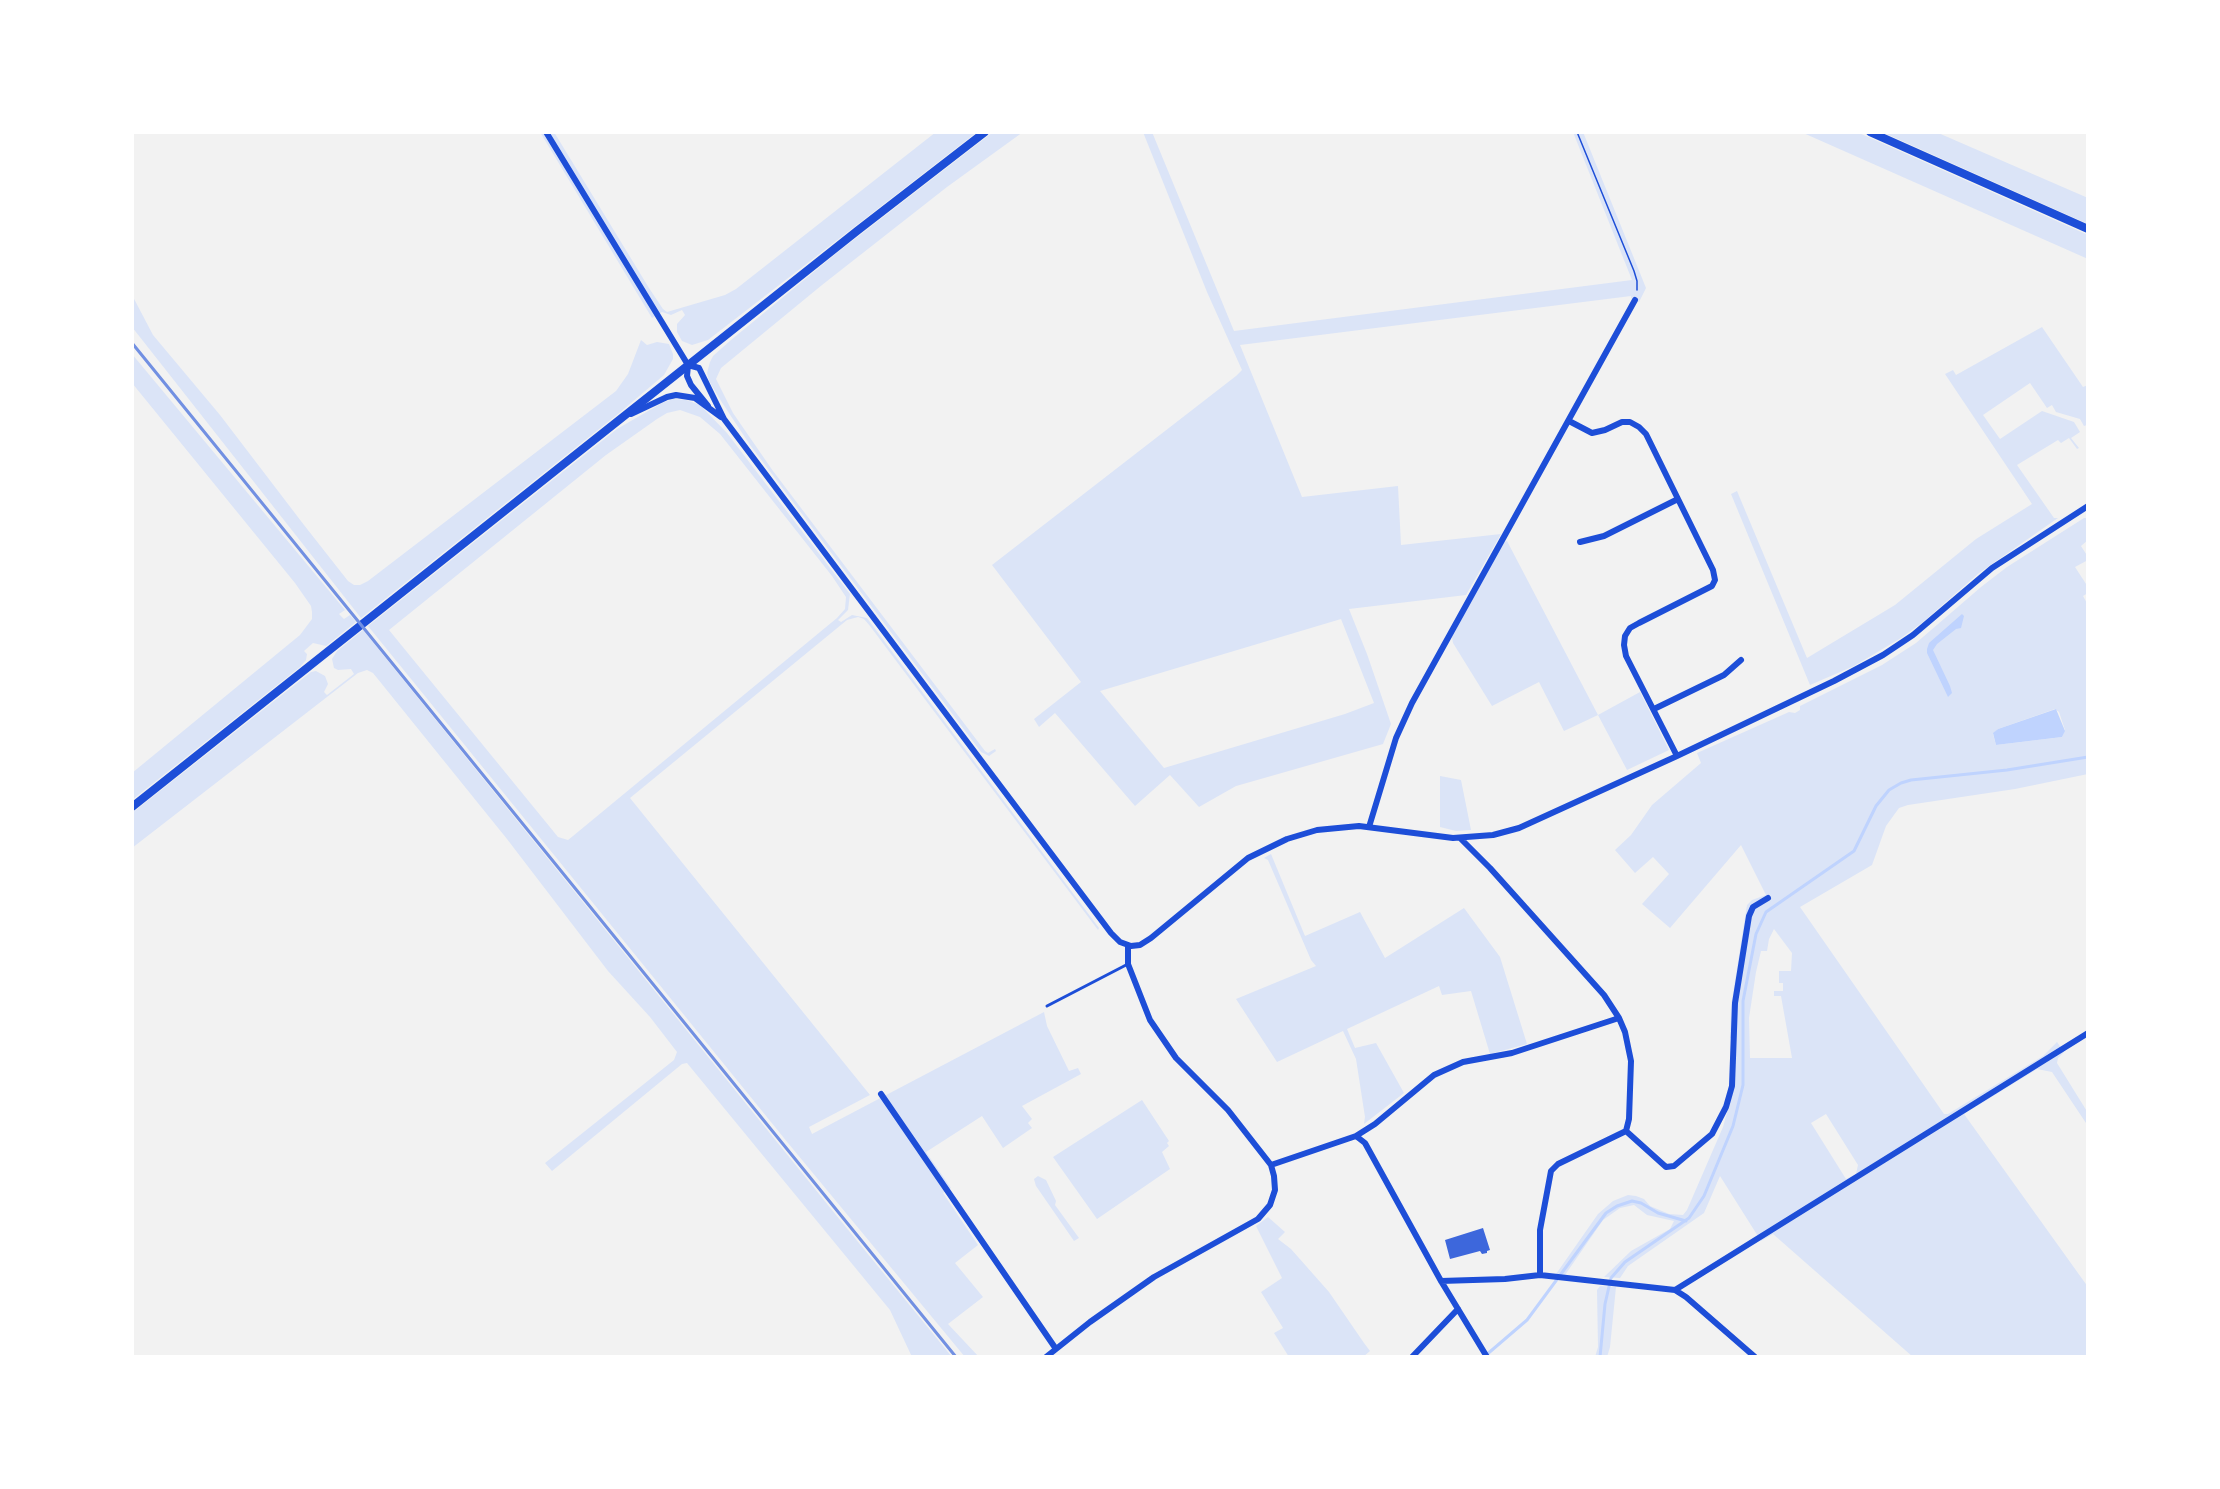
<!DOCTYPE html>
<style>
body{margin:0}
#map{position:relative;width:2220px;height:1489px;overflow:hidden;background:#f2f2f2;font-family:Mulish,sans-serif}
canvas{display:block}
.frame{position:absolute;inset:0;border:134px solid #fff;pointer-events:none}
</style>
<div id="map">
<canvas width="2220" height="1489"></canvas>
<div class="frame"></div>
</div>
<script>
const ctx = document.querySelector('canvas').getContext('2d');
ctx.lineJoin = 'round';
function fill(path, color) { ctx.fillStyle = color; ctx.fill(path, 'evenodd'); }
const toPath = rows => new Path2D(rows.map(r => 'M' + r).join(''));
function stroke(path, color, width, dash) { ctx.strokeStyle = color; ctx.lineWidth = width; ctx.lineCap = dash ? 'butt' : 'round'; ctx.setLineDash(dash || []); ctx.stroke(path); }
fill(toPath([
 [540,132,554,132,649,288,663,309,667,312,725,295,736,289,936,132,977,132,708,340,692,345,682,341,677,332,677,324,685,315,682,310,671,315,662,312,652,318],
 [993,132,1023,132,947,187,822,285,721,368,716,379,733,413,773,471,985,751,988,753,995,749,996,751,989,756,981,752,750,445,721,401,709,381,707,373,710,362,713,356,731,340,838,252],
 [1143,132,1152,132,1234,331,1632,280,1573,132,1583,132,1646,288,1639,302,1631,298,1631,296,1240,345,1302,497,1398,486,1401,545,1501,534,1466,595,1349,609,1367,654,1391,724,1383,744,1236,786,1199,807,1170,775,1135,806,1055,713,1039,727,1034,719,1081,682,992,565,1236,376,1242,370,1207,292],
 [1341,619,1374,703,1345,714,1164,768,1100,691],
 [1801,132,1857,132,2088,235,2088,259],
 [1882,132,1936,132,2088,198,2088,224],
 [132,295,153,335,220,415,304,525,348,581,354,585,360,585,368,581,616,391,628,374,641,340,647,345,657,342,669,344,673,354,673,359,664,375,618,414,361,618,132,327],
 [2042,327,2083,387,2088,385,2087,425,2084,426,2080,419,2056,412,2052,405,2047,408,2030,383,1983,415,2000,439,2042,411,2074,422,2080,432,2071,438,2079,448,2077,449,2069,438,2061,443,2058,440,2017,465,2054,518,2058,518,1979,573,1923,622,1901,638,1854,666,1810,685,1731,494,1737,491,1807,658,1895,605,1976,539,2032,504,1945,374,1953,370,1956,375],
 [132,354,345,610,339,614,344,619,350,615,356,622,326,646,313,643,304,651,307,654,306,660,300,667,132,800,132,773,300,635,312,619,312,612,311,606,295,583,132,383],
 [673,399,686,400,700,405,727,433,850,594,848,610,838,620,841,622,852,615,867,618,1099,928,1098,930,870,626,864,619,858,617,847,620,630,798,870,1095,809,1127,812,1134,1044,1012,1047,1026,1069,1071,1078,1068,1081,1074,1022,1106,1032,1119,1028,1123,1032,1128,1003,1148,982,1116,926,1152,951,1188,943,1193,978,1245,955,1263,983,1297,948,1324,979,1357,965,1357,788,1143,368,626,617,429,662,403],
 [680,410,700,417,720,434,832,576,846,597,845,609,837,618,573,836,568,840,558,837,389,630,606,455,657,419,667,413],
 [2084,518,2088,518,2088,540,2081,546,2088,557,2088,560,2075,567,2088,587,2088,593,2083,596,2088,605,2088,774,2015,789,1908,805,1899,808,1886,826,1872,865,1800,907,1944,1114,1948,1114,2043,1056,2057,1042,2064,1052,2058,1058,2057,1063,2088,1113,2088,1126,2052,1072,2037,1069,1964,1114,2088,1287,2088,1357,1913,1357,1773,1234,1761,1241,1720,1176,1704,1213,1628,1266,1620,1278,1604,1277,1631,1251,1670,1229,1674,1221,1647,1215,1634,1205,1620,1208,1603,1220,1565,1275,1556,1274,1598,1214,1613,1201,1628,1195,1636,1196,1644,1199,1650,1206,1669,1214,1683,1215,1687,1210,1723,1127,1735,1084,1736,1039,1730,1038,1731,1006,1747,905,1752,900,1766,895,1741,845,1670,928,1642,904,1669,874,1653,857,1635,873,1615,850,1631,835,1652,805,1701,763,1697,753,1789,712,1795,713,1800,710,1800,706,1882,665,1916,643,1981,587,2007,567],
 [2055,709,2059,712,2065,730,2062,737,1996,745,1993,734,1998,729],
 [1774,929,1792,953,1791,971,1779,971,1779,983,1783,983,1783,991,1774,991,1774,996,1781,996,1792,1058,1750,1058,1749,1018,1756,972,1761,951,1767,951,1769,939],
 [1826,1114,1858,1165,1856,1174,1846,1179,1811,1123],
 [1507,541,1598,715,1640,692,1669,750,1627,770,1598,715,1564,731,1539,682,1492,706,1453,643,1452,637,1503,542],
 [363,630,836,1215,952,1357,912,1357,890,1310,687,1063,682,1064,552,1171,545,1163,674,1060,677,1052,650,1017,608,971,507,839,373,673,367,670,358,673,132,848,132,813,311,672,316,671,325,676,328,684,324,692,327,695,354,674,351,669,338,670,334,668,332,659,337,651],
 [1440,776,1461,780,1471,830,1456,831,1440,827],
 [1271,854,1305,936,1360,912,1385,958,1464,908,1500,957,1527,1044,1490,1054,1471,991,1442,995,1439,986,1347,1029,1355,1048,1376,1043,1404,1093,1364,1124,1365,1117,1356,1059,1343,1031,1277,1062,1236,999,1316,966,1311,960,1268,860,1264,858],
 [1142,1100,1169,1141,1167,1143,1169,1146,1162,1152,1170,1169,1097,1219,1053,1157],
 [1038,1176,1046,1180,1056,1201,1055,1205,1079,1238,1074,1241,1036,1186,1034,1179],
 [1268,1217,1285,1232,1278,1239,1291,1249,1329,1292,1364,1343,1370,1351,1363,1357,1289,1357,1274,1333,1283,1328,1261,1292,1282,1278,1256,1226],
 [1600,1286,1616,1287,1610,1347,1607,1357,1595,1357,1598,1347,1597,1290]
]), '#dbe4f7');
fill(toPath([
 [1962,614,1964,616,1961,628,1956,629,1937,644,1933,650,1950,686,1952,693,1948,697,1927,653,1927,649,1929,643],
 [2056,709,2065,731,2062,737,1996,745,1993,733,1998,729]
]), '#bfd3fe');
stroke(toPath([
 [1485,1356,1527,1320,1606,1213,1617,1206,1632,1201,1641,1203,1658,1213,1686,1221],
 [1600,1357,1605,1304,1611,1278,1625,1262,1689,1218,1704,1196,1733,1126,1743,1085,1743,1001,1756,934,1766,912,1854,851,1876,806,1889,790,1901,783,1911,780,2007,770,2088,757]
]), '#bfd3fe', 3);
fill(toPath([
 [1483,1228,1490,1250,1487,1251,1487,1253,1482,1254,1480,1251,1450,1259,1445,1240]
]), '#3d67dc');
stroke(toPath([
 [1577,132,1634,271,1637,281,1637,290]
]), '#1d4ed8', 1.5);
stroke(toPath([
 [1047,1006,1128,964]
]), '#1d4ed8', 3);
stroke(toPath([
 [546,132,688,365,687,376,691,385,708,406],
 [688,365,699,368,724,419,1111,933,1120,942,1131,946,1140,945,1151,938,1248,858,1287,839,1317,830,1359,826,1453,838,1493,835,1519,828,1677,756,1834,681,1883,655,1913,635,1992,568,2088,506],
 [631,414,667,397,676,395,695,398,721,417],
 [1569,421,1592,433,1605,430,1622,422,1630,422,1639,427,1646,434,1678,499],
 [1580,542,1604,536,1678,499,1713,570,1715,580,1712,586,1639,623,1630,628,1625,636,1624,645,1626,656,1677,756],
 [1654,709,1724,675,1741,660],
 [1369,827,1396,738,1412,703,1635,300],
 [1460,838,1490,868,1604,995,1619,1018,1625,1032,1631,1061,1629,1119,1626,1131],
 [881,1094,1056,1349],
 [1626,1131,1666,1167,1674,1166,1712,1134,1726,1107,1732,1086,1735,1003,1749,916,1753,907,1768,898],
 [1356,1136,1375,1124,1434,1075,1463,1062,1512,1053,1619,1018],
 [1271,1165,1356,1136,1365,1143,1441,1281,1487,1357],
 [1540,1275,1540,1230,1551,1171,1558,1164,1626,1131],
 [1441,1281,1505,1279,1540,1275,1675,1290,1686,1297,1755,1357],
 [1675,1290,2088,1033],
 [1046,1357,1090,1322,1154,1277,1258,1219,1270,1205,1275,1190,1274,1176,1271,1165,1228,1110,1176,1058,1150,1020,1128,964,1128,946],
 [1412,1357,1458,1309]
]), '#1d4ed8', 6);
stroke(toPath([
 [1870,132,2088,229],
 [132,807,857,231,985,132]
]), '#1d4ed8', 8);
stroke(toPath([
 [132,343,956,1357]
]), '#7290e2', 3);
</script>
